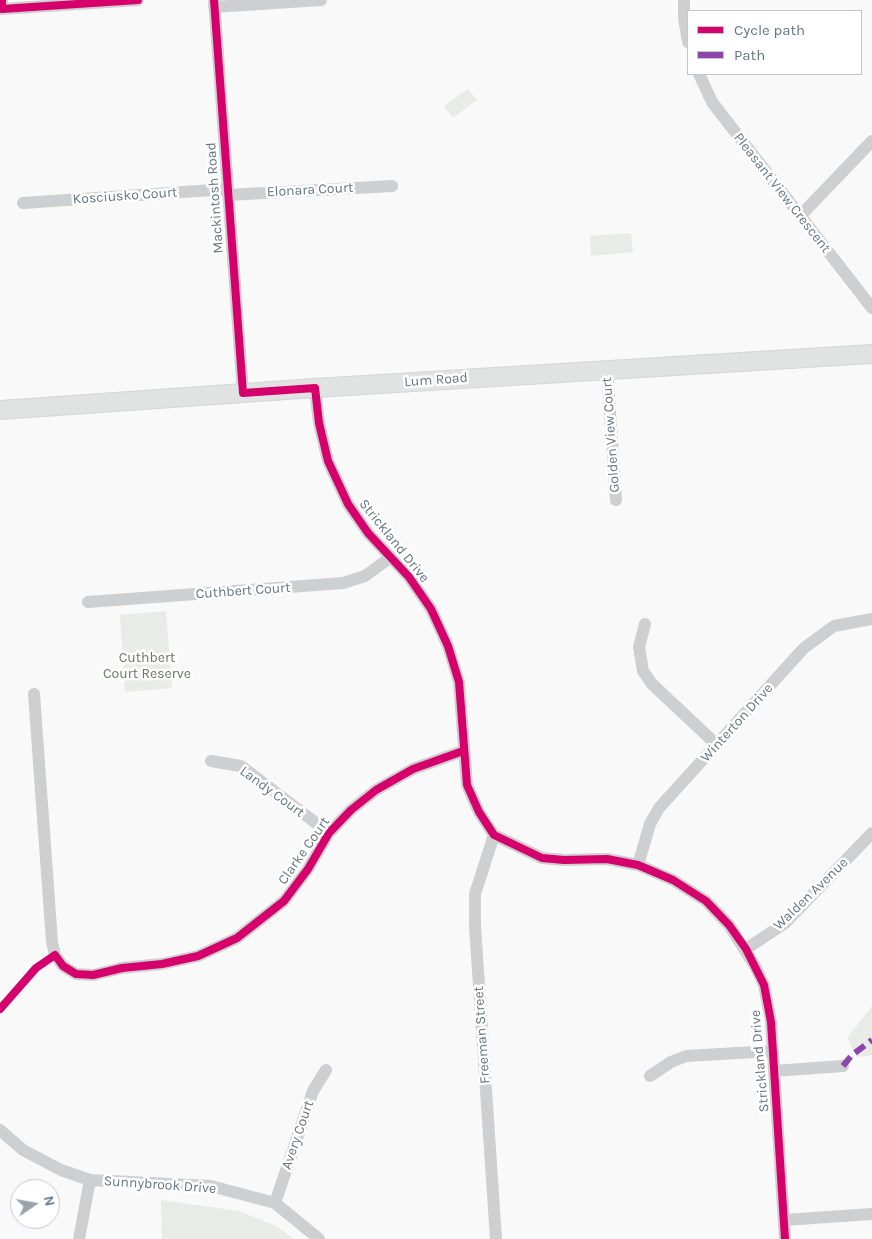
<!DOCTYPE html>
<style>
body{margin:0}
#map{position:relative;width:872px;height:1239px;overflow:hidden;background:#f9f9f9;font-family:Karla,sans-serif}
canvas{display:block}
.legend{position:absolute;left:687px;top:10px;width:175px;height:65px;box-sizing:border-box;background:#fff;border:1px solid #c1c8cd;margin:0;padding:6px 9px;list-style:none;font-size:15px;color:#657683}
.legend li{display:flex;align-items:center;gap:10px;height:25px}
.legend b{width:25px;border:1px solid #c1c8cd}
.north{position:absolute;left:10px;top:1179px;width:50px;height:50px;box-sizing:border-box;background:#fff;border:1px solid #c1c8cd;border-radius:50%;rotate:78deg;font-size:14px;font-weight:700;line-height:20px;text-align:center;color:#657683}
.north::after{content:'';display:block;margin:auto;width:18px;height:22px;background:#99a4ac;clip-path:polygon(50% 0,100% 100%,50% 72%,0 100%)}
</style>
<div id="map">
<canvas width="872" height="1239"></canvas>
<ul class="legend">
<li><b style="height:6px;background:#d6006c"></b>Cycle path</li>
<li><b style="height:6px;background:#8e44ad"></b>Path</li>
</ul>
<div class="north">N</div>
</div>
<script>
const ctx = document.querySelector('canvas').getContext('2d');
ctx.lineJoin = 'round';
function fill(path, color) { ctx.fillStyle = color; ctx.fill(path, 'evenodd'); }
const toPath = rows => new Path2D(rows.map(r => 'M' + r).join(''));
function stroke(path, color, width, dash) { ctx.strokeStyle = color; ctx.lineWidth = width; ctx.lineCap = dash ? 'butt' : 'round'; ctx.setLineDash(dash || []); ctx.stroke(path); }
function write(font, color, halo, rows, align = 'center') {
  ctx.font = font + ' Karla,sans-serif'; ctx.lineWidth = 5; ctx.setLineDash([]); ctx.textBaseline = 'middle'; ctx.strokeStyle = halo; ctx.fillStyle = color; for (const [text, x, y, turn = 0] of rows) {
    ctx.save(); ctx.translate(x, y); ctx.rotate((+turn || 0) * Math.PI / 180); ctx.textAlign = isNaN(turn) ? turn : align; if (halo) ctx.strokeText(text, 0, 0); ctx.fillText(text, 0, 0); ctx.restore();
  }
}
fill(toPath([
 [468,89,477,100,453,118,444,106],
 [631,233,633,252,591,256,590,236],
 [166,611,172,688,125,692,120,615],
 [872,1006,872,1055,857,1057,847,1038],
 [161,1200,239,1211,276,1226,294,1239,162,1239]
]), '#e8ebe6');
const secondary = toPath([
 [0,410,315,388,872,354]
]);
stroke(secondary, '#d5d6d7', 20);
stroke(toPath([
 [2,0,2,9,138,0],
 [214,0,243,393],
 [684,0,684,18,688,42],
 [214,7,321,0],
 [699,74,712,102,722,115,872,308],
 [228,195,392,186],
 [23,203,227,189],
 [800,216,872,141],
 [607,369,616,500],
 [315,388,319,423,328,461,348,504,368,533,409,577,431,609,448,646,459,682,467,785,479,812,494,835,542,858,564,860,607,859,638,865,673,880,706,901,729,925,755,966,764,985,771,1022,785,1239],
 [88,602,343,583,365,576,391,557],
 [645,624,639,647,643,671,652,684,717,745],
 [34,694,52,942,55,955,63,966,76,974,93,975,122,968,162,964,198,956,237,938,284,901,308,869,329,833,351,810,376,790,413,769,463,751],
 [211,761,241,766,329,833],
 [494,835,475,894,475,926,496,1239],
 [638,865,650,824,659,808,804,648,834,626,872,619],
 [746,949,785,923,872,833],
 [774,1071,843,1066],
 [650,1076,671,1062,686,1056,772,1051],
 [0,1130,23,1150,61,1170,90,1180,211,1186,275,1203,319,1239],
 [275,1203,313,1091,326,1070],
 [784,1220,872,1214],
 [79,1239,90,1180]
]), '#cecfd0', 12);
stroke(secondary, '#e1e2e2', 18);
stroke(toPath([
 [843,1066,852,1055,872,1040]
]), '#8e44ad', 6, [12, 6]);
stroke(toPath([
 [2,0,2,9,138,0],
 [214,0,243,393,315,388,319,423,328,461,348,504,368,533,409,577,431,609,448,646,459,682,467,785,479,812,494,835,542,858,564,860,607,859,638,865,673,880,706,901,729,925,746,949,764,985,771,1022,785,1239],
 [0,1009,36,968,55,955,63,966,76,974,93,975,122,968,162,964,198,956,237,938,284,901,308,869,329,833,351,810,376,790,413,769,463,751]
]), '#d6006c', 8);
write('14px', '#657683', '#fff', [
 ["Elonara Court",310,190,-3],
 ["Pleasant View Crescent",782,193,52],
 ["Kosciusko Court",125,196,-4],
 ["Mackintosh Road",215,198,-94],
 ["Lum Road",436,380,-4],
 ["Golden View Court",611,435,-94],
 ["Strickland Drive",394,541,51],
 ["Cuthbert Court",243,591,-4],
 ["Winterton Drive",737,723,-48],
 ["Landy Court",272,792,36],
 ["Clarke Court",304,851,-55],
 ["Walden Avenue",811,894,-44],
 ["Freeman Street",482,1035,-94],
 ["Strickland Drive",760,1061,-95],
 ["Avery Court",298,1135,-71],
 ["Sunnybrook Drive",160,1185,4]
]);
write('14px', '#687a64', '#fff', [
 ["Cuthbert",147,658],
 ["Court Reserve",147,674]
]);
</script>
